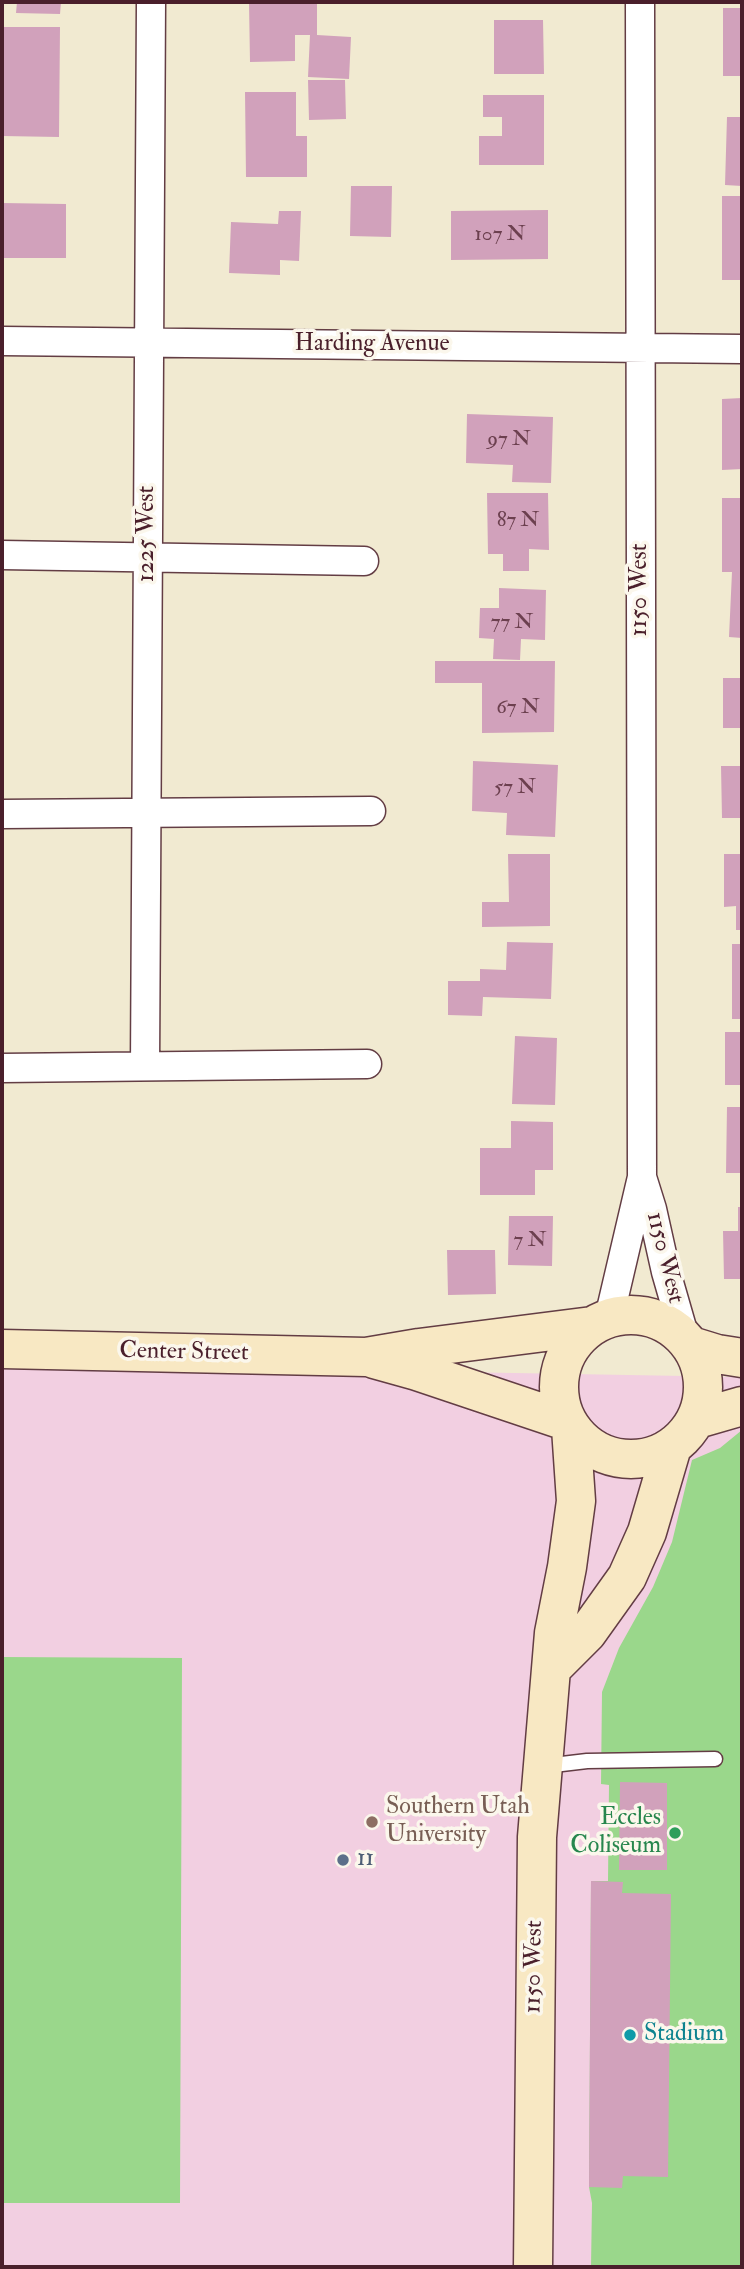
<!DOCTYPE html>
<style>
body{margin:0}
#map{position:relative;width:744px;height:2269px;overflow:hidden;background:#f1ead1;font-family:"IM FELL Double Pica",serif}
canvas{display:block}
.frame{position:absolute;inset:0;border:4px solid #4a1f2b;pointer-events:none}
</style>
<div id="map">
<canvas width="744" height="2269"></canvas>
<div class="frame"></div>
</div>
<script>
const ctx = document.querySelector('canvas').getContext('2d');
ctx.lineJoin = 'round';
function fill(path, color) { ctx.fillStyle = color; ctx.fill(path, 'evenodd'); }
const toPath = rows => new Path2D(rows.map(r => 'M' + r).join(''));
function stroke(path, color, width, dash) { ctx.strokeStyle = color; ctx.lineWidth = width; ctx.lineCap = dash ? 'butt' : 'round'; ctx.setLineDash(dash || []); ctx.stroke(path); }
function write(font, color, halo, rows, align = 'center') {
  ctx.font = font + ' "IM FELL Double Pica",serif'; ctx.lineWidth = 7; ctx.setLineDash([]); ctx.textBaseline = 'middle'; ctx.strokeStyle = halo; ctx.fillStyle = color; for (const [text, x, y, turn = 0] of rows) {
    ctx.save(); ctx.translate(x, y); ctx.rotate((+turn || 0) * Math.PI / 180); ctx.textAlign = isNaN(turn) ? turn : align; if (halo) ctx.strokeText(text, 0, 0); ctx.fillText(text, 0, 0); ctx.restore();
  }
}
fill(toPath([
 [2,1364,742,1377,742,2267,2,2267]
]), '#f2cfe1');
fill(toPath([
 [742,1430,742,2267,591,2267,592,2203,589,2187,591,1881,608,1881,609,1785,601,1784,602,1692,619,1648,653,1587,672,1542,692,1460,720,1448],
 [2,1657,182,1658,180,2203,2,2203]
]), '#9ad78b');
fill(toPath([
 [17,2,61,2,60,14,16,13],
 [249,2,317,2,317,35,351,37,349,79,308,77,310,35,295,35,295,61,250,62],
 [723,8,742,8,742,76,723,76],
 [494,20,543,20,544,74,494,74],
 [2,27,60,27,59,137,2,136],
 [308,80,345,80,346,119,309,120],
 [245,92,296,92,296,136,307,136,307,177,246,177],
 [483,95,544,95,544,165,479,165,479,136,502,136,502,117,483,117],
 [727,117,742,117,742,186,725,185],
 [351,186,392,186,391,237,350,236],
 [722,196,742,196,742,280,722,280],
 [2,203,66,204,66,258,2,258],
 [548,210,548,259,451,260,451,211],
 [279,211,301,211,299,261,280,260,280,275,229,273,231,222,278,224],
 [742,398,742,469,722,470,722,399],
 [467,414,553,417,551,483,512,482,513,465,466,463],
 [487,493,548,493,549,550,529,549,529,571,503,571,503,554,488,554],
 [722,498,742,498,742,638,729,637,732,572,722,572],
 [499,588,546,590,545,640,521,639,520,660,493,659,494,639,479,638,480,608,499,608],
 [435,661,555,661,554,732,482,733,482,683,435,683],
 [723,678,742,678,742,728,723,728],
 [473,761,558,765,555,837,506,835,507,813,472,811],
 [721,766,742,766,742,818,722,818],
 [508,854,550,854,550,926,482,927,482,902,509,902],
 [724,854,742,854,742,930,736,930,736,906,724,907],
 [507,942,553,943,551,999,483,997,482,1016,448,1015,448,981,480,981,480,969,506,970],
 [732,944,742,944,742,1019,732,1019],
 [725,1032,742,1032,742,1085,725,1085],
 [515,1036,557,1038,555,1105,512,1104],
 [727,1107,742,1107,742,1173,726,1173],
 [511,1121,553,1122,553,1170,535,1170,535,1195,480,1195,480,1148,511,1148],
 [738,1207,742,1207,742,1279,724,1279,723,1231,738,1231],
 [509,1216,553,1216,552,1266,508,1265],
 [447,1250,495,1250,496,1294,448,1295],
 [620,1782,667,1783,667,1870,619,1870],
 [591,1881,623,1882,622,1893,671,1894,668,2177,623,2176,622,2188,589,2187]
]), '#d1a1bb');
const lane = toPath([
 [545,1766,587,1761,715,1759]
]);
const street = toPath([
 [2,341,742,349],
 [2,555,364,561],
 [2,814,371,811],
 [145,1066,151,2],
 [2,1068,367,1064],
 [642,1177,652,1209,666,1272,685,1338],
 [609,1318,642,1177,640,2]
]);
const secondary = toPath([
 '559 1387a72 72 0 1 1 144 0a72 72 0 1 1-144 0Z',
 [691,1346,717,1354,742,1358],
 [2,1349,366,1357,419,1348,592,1326],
 [374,1359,417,1371,566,1421],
 [697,1419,742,1406],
 [552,1668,587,1633,627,1577,647,1532,672,1447],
 [533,2267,537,1837,554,1633,567,1567,576,1501,571,1428]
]);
stroke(lane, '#633d44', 17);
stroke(street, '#633d44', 31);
stroke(secondary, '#633d44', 41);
stroke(lane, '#fff', 14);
stroke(street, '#fff', 28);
stroke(secondary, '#f8e8c3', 38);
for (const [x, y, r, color] of [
 [372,1822,7,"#8d6e63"],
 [675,1833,7,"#2e9e5b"],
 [343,1860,7,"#5c6f8a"],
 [630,2035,7,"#0f9aa8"]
]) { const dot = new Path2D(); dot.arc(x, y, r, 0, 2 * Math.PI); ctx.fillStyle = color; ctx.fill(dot); stroke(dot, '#fbf7ec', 2.5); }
write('21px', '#6c404f', null, [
 ["107 N",500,235],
 ["97 N",509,440],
 ["87 N",518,521],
 ["77 N",512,623],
 ["67 N",518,708],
 ["57 N",515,788],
 ["7 N",530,1241]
]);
write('24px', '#4a1f2b', '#fbf7ec', [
 ["Harding Avenue",372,345],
 ["1225 West",148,534,-90],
 ["1150 West",641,590,-90],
 ["1150 West",664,1258,76],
 ["Center Street",184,1353,1],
 ["1150 West",535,1967,-89]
]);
write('24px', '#785e54', '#fbf7ec', [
 ["Southern Utah",386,1808],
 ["University",386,1836]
], 'left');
write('24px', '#27864d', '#fbf7ec', [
 ["Eccles",661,1819],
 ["Coliseum",661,1847]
], 'right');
write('24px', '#4e5e75', '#fbf7ec', [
 ["11",357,1860]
], 'left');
write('24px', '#0d838f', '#fbf7ec', [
 ["Stadium",644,2035]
], 'left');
</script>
